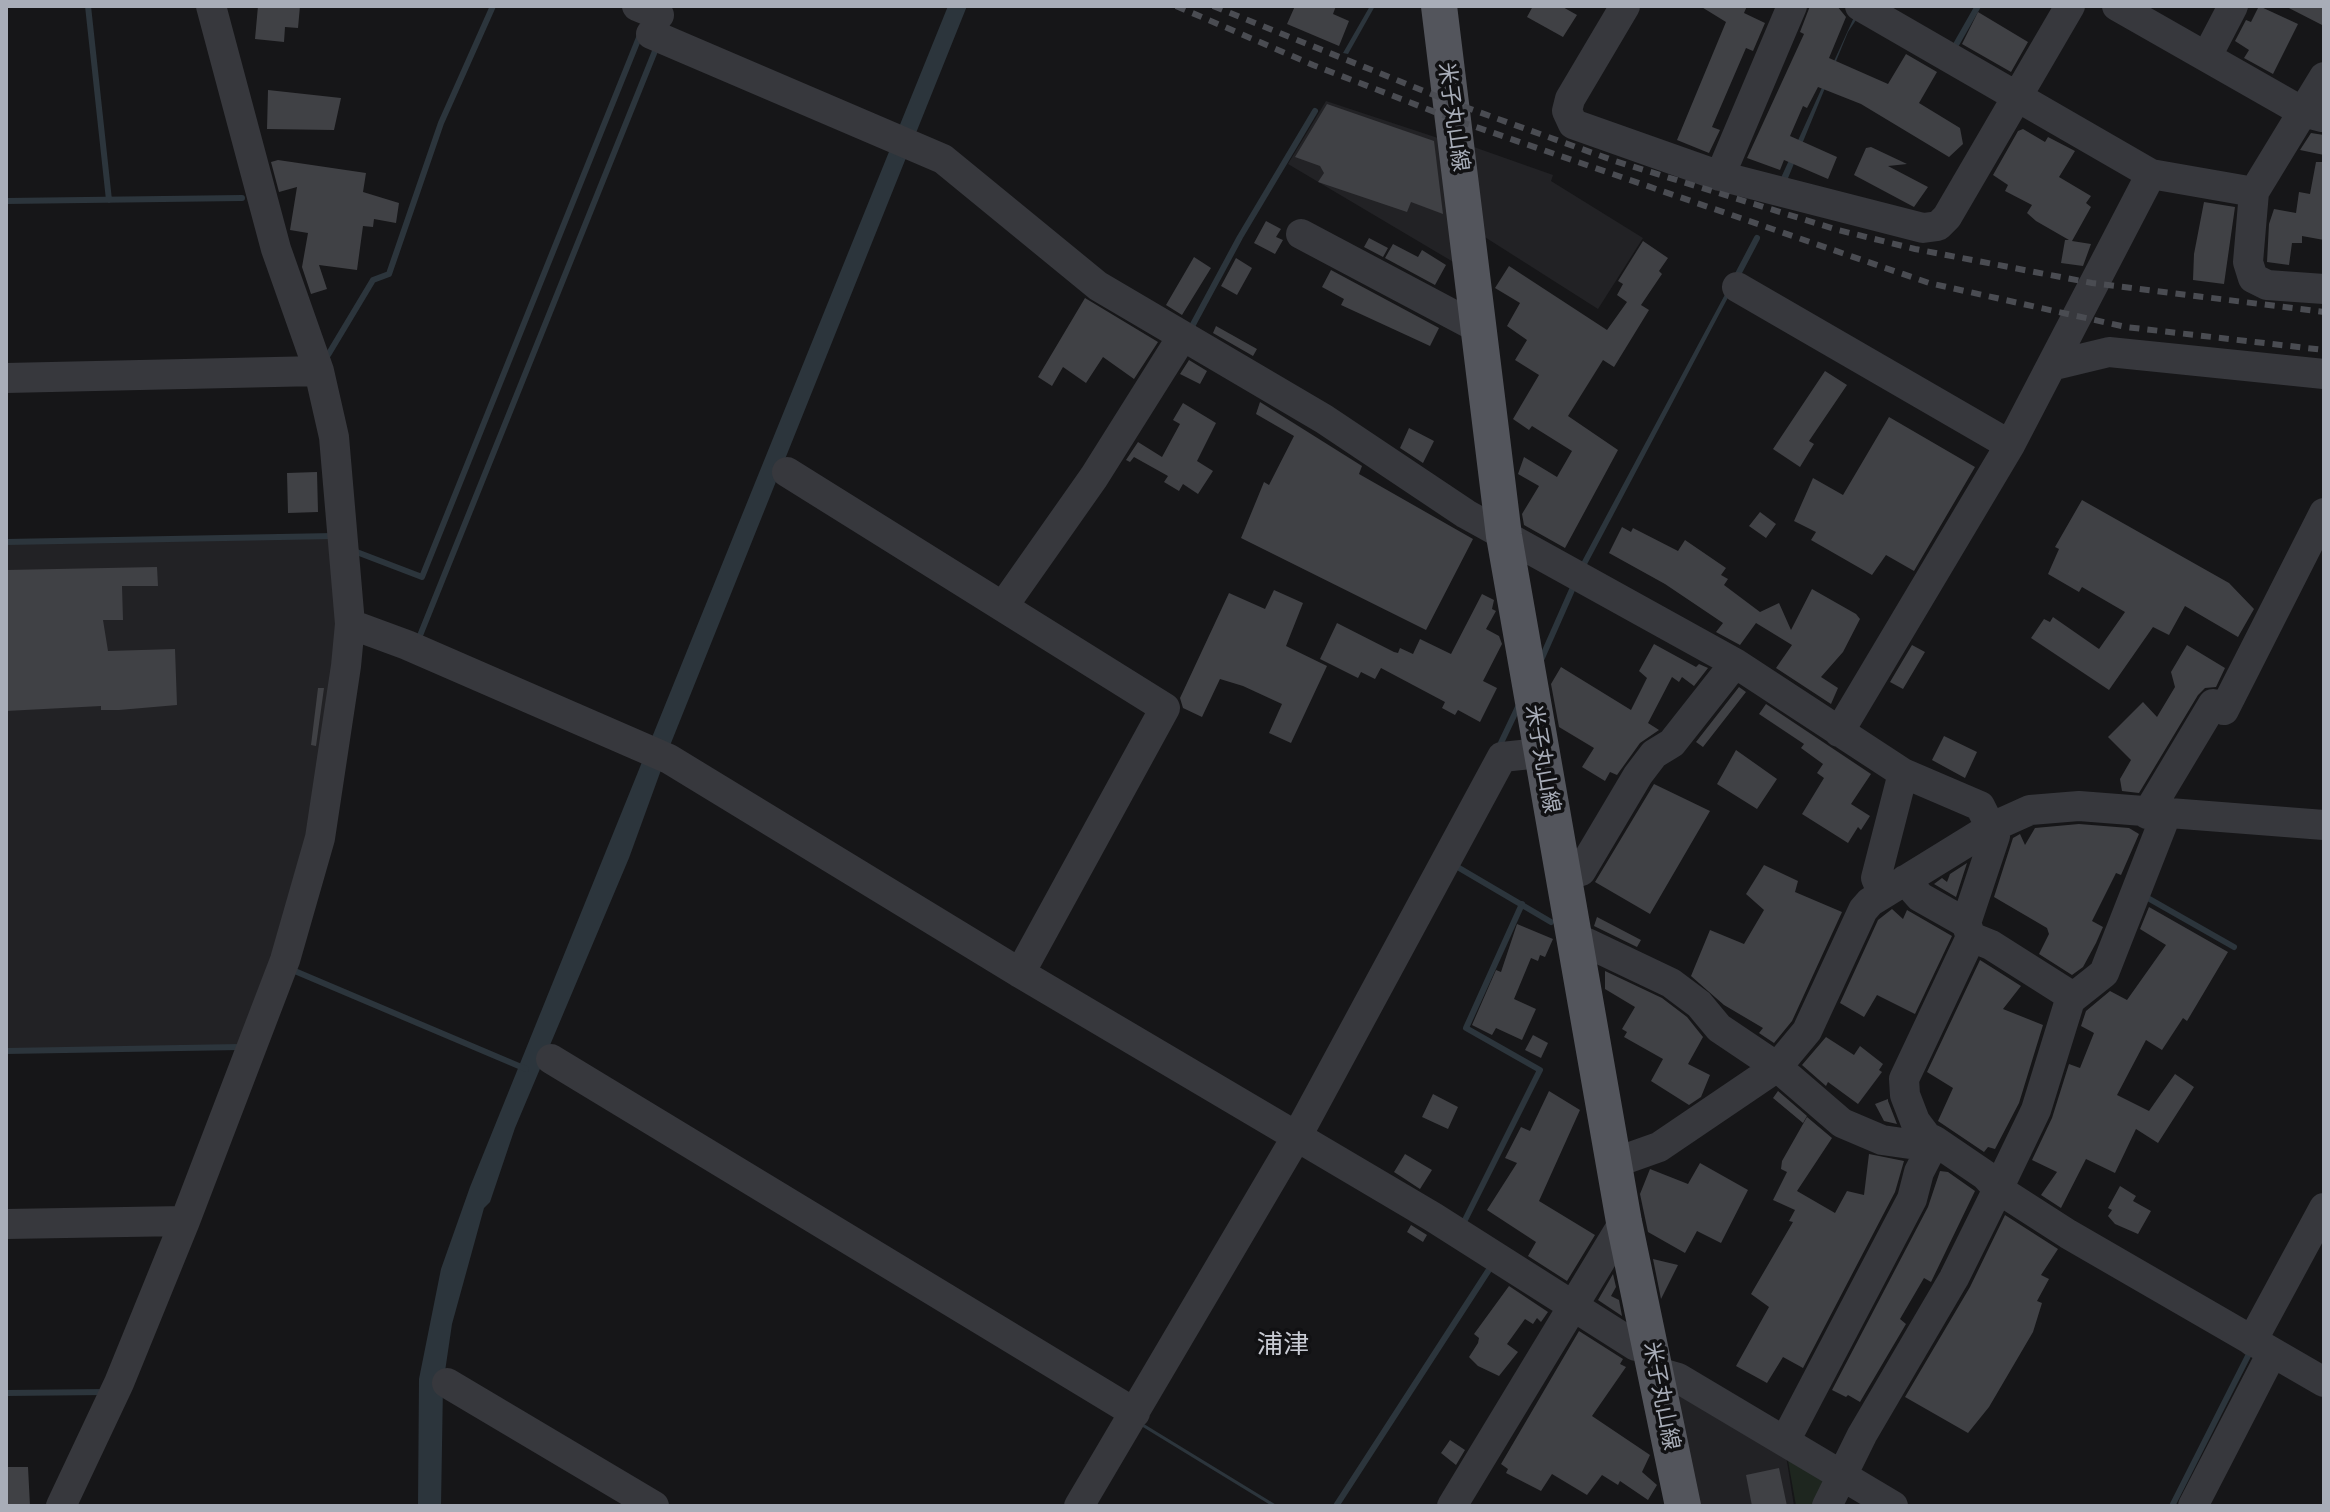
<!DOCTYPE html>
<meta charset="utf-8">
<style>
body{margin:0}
#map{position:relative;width:2330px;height:1512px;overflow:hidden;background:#161618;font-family:"Work Sans",sans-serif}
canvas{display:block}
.frame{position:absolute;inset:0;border:8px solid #a8adb8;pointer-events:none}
</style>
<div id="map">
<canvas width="2330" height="1512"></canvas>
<div class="frame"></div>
</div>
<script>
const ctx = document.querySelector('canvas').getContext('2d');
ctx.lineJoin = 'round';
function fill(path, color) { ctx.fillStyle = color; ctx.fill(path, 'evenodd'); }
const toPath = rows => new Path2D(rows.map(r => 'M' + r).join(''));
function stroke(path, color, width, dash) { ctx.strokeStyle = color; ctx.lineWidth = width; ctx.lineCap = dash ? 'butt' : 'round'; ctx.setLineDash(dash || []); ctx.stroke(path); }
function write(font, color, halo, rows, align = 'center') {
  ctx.font = font + ' "Work Sans","Noto Sans JP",sans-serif'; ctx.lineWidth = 7; ctx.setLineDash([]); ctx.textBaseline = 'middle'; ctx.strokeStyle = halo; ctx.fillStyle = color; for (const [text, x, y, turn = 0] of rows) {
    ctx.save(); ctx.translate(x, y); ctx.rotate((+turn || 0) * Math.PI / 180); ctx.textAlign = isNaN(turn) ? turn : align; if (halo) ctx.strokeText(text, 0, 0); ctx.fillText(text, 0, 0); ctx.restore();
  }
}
fill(toPath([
 [1326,101,1444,140,1455,263,1288,164],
 [1471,146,1553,175,1551,181,1643,238,1598,309,1480,234],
 [338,538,344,612,329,764,247,1046,6,1049,6,544],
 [1671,1388,1785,1449,1794,1506,1693,1506]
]), '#222225');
fill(toPath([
 [1786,1449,1837,1480,1823,1506,1796,1506]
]), '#1e261f');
fill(toPath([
 [948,6,967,6,669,748,629,858,515,1128,490,1202,484,1208,452,1324,443,1385,441,1506,418,1506,419,1379,441,1269,470,1187],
 [1370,6,1375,6,1348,54,1343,53],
 [1855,15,1858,17,1848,32,1786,183,1780,180],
 [1729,287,1733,288,1584,570,1579,567],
 [1139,1421,1278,1506,1272,1506,1138,1424]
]), '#2c353c');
stroke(toPath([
 [88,6,109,200],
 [1953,50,1978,6],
 [6,201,242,198],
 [1736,278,1757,238],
 [1190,330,1240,237,1315,111],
 [322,355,328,355,373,280,389,274,441,123,493,6],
 [6,542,334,536],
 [354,551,422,577,640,35],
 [419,638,657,46],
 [1541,660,1575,583],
 [1499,747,1518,707],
 [1454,865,1551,922],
 [2147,894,2146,897,2234,947],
 [290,969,526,1069],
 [6,1051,240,1047],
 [1463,1224,1540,1070,1466,1028,1522,904],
 [6,1393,106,1392],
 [1336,1506,1492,1265],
 [2172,1506,2251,1350]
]), '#2c353c', 6);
fill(toPath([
 [258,6,300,6,298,28,285,27,284,42,255,39],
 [1295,6,1336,6,1333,14,1349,21,1339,46,1287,24],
 [1533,6,1561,6,1577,15,1563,37,1527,17],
 [1700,6,1747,6,1744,13,1765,23,1753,51,1746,48,1712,127,1720,130,1709,153,1677,140,1726,22],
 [1810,6,1837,6,1846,17,1829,58,1888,84,1906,54,1937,72,1919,103,1960,128,1963,144,1949,157,1861,104,1818,87,1807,108,1803,106,1790,136,1837,157,1828,179,1784,160,1780,170,1747,158,1804,34,1800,32],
 [2259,6,2298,24,2273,74,2244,58,2249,50,2235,41,2246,20,2251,22],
 [2285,6,2324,6,2324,26],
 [1978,12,2028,42,2011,72,1962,44],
 [268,90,341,98,334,130,267,129],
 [1327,104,1434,141,1443,214,1411,202,1407,212,1318,182,1324,173,1320,166,1295,157],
 [2023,129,2045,142,2048,137,2075,151,2059,177,2091,196,2086,203,2091,207,2072,241,2091,244,2083,266,2061,263,2065,240,2069,240,2036,221,2027,213,2032,205,2005,191,2008,185,1993,175,2018,131],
 [2311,133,2324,135,2324,155,2300,150],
 [1871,147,1907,164,1888,166,1928,187,1914,207,1854,175,1866,148],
 [278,160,366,173,363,192,399,203,396,223,374,219,373,227,363,226,357,270,319,265,327,289,311,294,302,267,308,233,290,230,297,187,279,192,271,162],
 [2316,162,2324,162,2324,240,2302,236,2302,243,2292,243,2289,265,2267,262,2269,224,2274,209,2296,213,2299,192,2310,194],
 [2204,202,2235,207,2224,284,2193,280,2194,254],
 [1266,221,1281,229,1276,237,1283,240,1275,254,1254,243],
 [1369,238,1388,248,1383,257,1364,247],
 [1643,241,1668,258,1659,271,1662,274,1641,305,1649,310,1614,367,1603,360,1568,416,1618,450,1565,548,1524,525,1522,514,1539,486,1518,474,1524,457,1557,477,1572,451,1532,426,1529,430,1513,419,1539,375,1515,360,1527,340,1507,326,1520,303,1495,288,1509,266,1607,330,1627,302,1617,295,1623,284,1618,281],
 [1393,244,1418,257,1422,250,1446,265,1435,285,1385,258],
 [1194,257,1211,268,1182,315,1166,305],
 [1236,258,1252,268,1237,295,1221,286],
 [1331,270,1439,328,1430,346,1341,305,1344,299,1322,287],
 [1085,298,1158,342,1134,379,1103,357,1086,383,1063,367,1052,386,1038,377],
 [1216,326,1257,349,1253,356,1213,333],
 [1189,360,1207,371,1200,384,1180,374],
 [1825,371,1847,385,1809,441,1814,444,1800,467,1773,449],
 [1260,402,1362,466,1359,474,1473,539,1426,630,1241,538,1264,482,1269,485,1294,436,1256,414],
 [1183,403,1216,423,1197,461,1213,471,1198,494,1183,484,1179,491,1164,482,1168,476,1134,457,1130,462,1126,460,1138,442,1162,457,1180,424,1173,420],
 [1889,417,1975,467,1914,571,1886,555,1872,575,1811,540,1816,532,1794,521,1813,478,1843,495],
 [1409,428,1434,441,1423,463,1400,448],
 [317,472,318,512,288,513,287,473],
 [2082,500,2229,583,2254,609,2238,637,2185,606,2169,635,2153,627,2109,690,2031,638,2044,619,2050,622,2053,617,2099,649,2125,612,2082,587,2079,592,2048,574,2059,549,2055,547],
 [1760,512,1776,524,1766,538,1749,526],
 [1622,527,1631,532,1633,528,1678,551,1685,540,1726,568,1721,575,1728,579,1724,585,1760,612,1779,603,1791,630,1812,589,1856,614,1860,619,1843,652,1821,677,1838,688,1831,704,1776,668,1792,645,1756,623,1740,645,1716,632,1723,623,1665,584,1609,553],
 [157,567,158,586,122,586,123,620,103,620,108,651,175,649,177,705,119,710,101,710,101,706,6,711,6,570],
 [1274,590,1303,603,1286,646,1327,666,1291,743,1269,733,1282,704,1243,686,1220,679,1202,717,1183,708,1180,698,1229,593,1265,609],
 [1482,594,1494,600,1492,609,1496,611,1486,629,1499,636,1502,644,1483,681,1497,688,1480,722,1458,710,1455,715,1442,708,1445,702,1381,668,1375,679,1361,672,1358,678,1320,659,1337,623,1394,652,1398,653,1400,648,1413,654,1420,639,1451,654],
 [1654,644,1696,667,1699,664,1708,668,1694,686,1682,677,1679,682,1672,677,1648,723,1659,730,1640,743,1617,775,1610,772,1605,781,1582,767,1594,748,1559,727,1551,684,1561,667,1631,710,1647,678,1639,671],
 [1912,645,1925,652,1903,689,1890,682],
 [2187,645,2225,668,2216,687,2205,688,2198,695,2139,793,2122,791,2120,779,2131,760,2108,737,2143,702,2157,717,2175,687,2171,672],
 [1739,687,1746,692,1703,747,1696,742],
 [318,688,324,688,316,746,311,745],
 [1766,704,1871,774,1851,804,1870,816,1861,830,1858,827,1848,843,1802,814,1824,778,1817,773,1823,764,1801,748,1804,744,1759,714],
 [1944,736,1977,752,1965,778,1932,760],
 [1736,750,1777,779,1757,809,1717,784],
 [1654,784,1710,811,1650,914,1595,882],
 [2079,824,2129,828,2139,834,2121,875,2116,873,2092,921,2103,927,2096,943,2083,967,2072,975,2039,954,2049,934,2047,928,1994,897,2013,838,2020,834,2025,845,2035,828],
 [1967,863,1956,897,1934,884,1942,878,1947,882,1950,874],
 [1764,865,1798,881,1795,892,1842,912,1792,1021,1774,1043,1759,1033,1763,1028,1724,1005,1691,976,1710,930,1744,944,1764,910,1746,894],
 [2149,907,2228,952,2187,1021,2183,1018,2162,1050,2146,1040,2117,1095,2149,1111,2175,1074,2194,1087,2158,1143,2136,1129,2115,1173,2086,1159,2061,1208,2041,1195,2057,1172,2032,1160,2052,1118,2069,1064,2080,1068,2094,1033,2081,1026,2086,1011,2110,991,2127,1000,2166,945,2140,929],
 [1892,909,1903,919,1907,910,1952,936,1915,1014,1877,995,1864,1017,1840,1003,1878,920],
 [1597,917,1641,940,1637,947,1594,926],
 [1517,924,1553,939,1545,957,1540,955,1538,961,1531,958,1514,999,1536,1009,1522,1040,1496,1028,1492,1035,1472,1025,1496,970,1501,972],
 [1980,960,2021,986,2003,1009,2043,1025,2019,1103,1995,1149,1988,1147,1984,1152,1938,1121,1953,1088,1927,1072],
 [1605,971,1662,998,1687,1017,1703,1037,1688,1064,1710,1075,1701,1097,1689,1105,1651,1081,1663,1059,1624,1037,1627,1032,1622,1029,1635,1007,1605,989],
 [1533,1035,1548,1043,1541,1058,1525,1050],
 [1826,1037,1854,1055,1860,1046,1883,1064,1879,1070,1882,1072,1858,1104,1828,1082,1826,1086,1802,1065],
 [1549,1091,1580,1110,1539,1201,1595,1235,1567,1281,1528,1256,1536,1242,1487,1210,1517,1163,1505,1158,1521,1127,1530,1131],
 [1778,1091,1807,1116,1803,1123,1773,1098],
 [1433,1094,1458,1107,1448,1129,1422,1117],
 [1888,1099,1888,1101,1897,1124,1884,1121,1875,1104],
 [1807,1117,1832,1138,1797,1191,1835,1213,1847,1191,1864,1195,1869,1154,1904,1161,1895,1192,1803,1368,1783,1357,1767,1383,1736,1366,1769,1307,1751,1294,1793,1222,1789,1221,1795,1210,1773,1200,1787,1172,1781,1169,1782,1161],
 [1405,1154,1432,1170,1420,1189,1394,1172],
 [1700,1163,1748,1190,1721,1243,1697,1231,1685,1253,1648,1232,1640,1194,1650,1169,1688,1184],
 [1940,1171,1948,1172,1975,1191,1931,1282,1924,1278,1900,1319,1906,1324,1860,1402,1848,1395,1846,1397,1832,1390,1928,1207],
 [2120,1186,2136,1196,2133,1201,2151,1211,2138,1234,2115,1224,2108,1216,2112,1210,2108,1208],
 [2005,1215,2058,1249,2041,1275,2049,1279,2037,1301,2042,1303,2033,1332,1989,1407,1968,1433,1905,1397,1970,1287],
 [1411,1225,1427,1235,1423,1242,1407,1232],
 [1653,1259,1678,1265,1661,1299],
 [1613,1274,1616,1287,1611,1296,1619,1300,1622,1316,1598,1300],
 [1509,1286,1548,1312,1541,1322,1537,1318,1533,1324,1525,1319,1507,1344,1518,1352,1499,1376,1478,1366,1469,1357,1478,1343,1479,1338,1474,1334],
 [1579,1331,1623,1359,1620,1364,1626,1367,1592,1416,1650,1455,1642,1472,1657,1485,1648,1500,1620,1481,1618,1485,1602,1475,1587,1495,1552,1474,1541,1491,1506,1473,1508,1469,1501,1464],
 [1450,1440,1465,1450,1456,1465,1441,1453],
 [6,1467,28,1467,30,1506,6,1506],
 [1779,1468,1787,1506,1752,1506,1746,1475]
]), '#404145');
stroke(toPath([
 [637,6,659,15],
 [1625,6,1570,99,1567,111,1573,124,1720,176,1923,228,1938,226,1947,217,2070,6],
 [1860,6,2151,174,2254,192],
 [2117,6,2303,112,2322,117],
 [651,34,943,159,1098,286,1324,419,1466,514,1735,663,1903,773,1876,878,1882,892],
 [2207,56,2233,6],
 [2324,77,2254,192,2248,262,2253,278,2267,285,2324,289],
 [1720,176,1792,6],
 [1301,234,1480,329],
 [1737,287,2010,445],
 [2051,366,2109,352,2324,374],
 [6,378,319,371],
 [787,472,1165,708,1020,973],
 [1004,605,1094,477,1182,337],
 [350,624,407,645,669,759,1020,973,1433,1217,1636,1346,1652,1347],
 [1839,732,2010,445,2151,174],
 [1903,773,1980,806,1995,836,1966,923,1971,937,1904,1079,1905,1095,1915,1121,1927,1137],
 [2147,814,2213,704,2224,710,2324,513],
 [1563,875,1581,871,1638,775,1654,754,1672,743,1735,663],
 [1905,880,1920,897,1966,923],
 [1971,937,1991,945,2073,997],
 [1576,945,1587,943,1671,983,1699,1004,1719,1028,1777,1067,1842,1123,1882,1140,1910,1144,1927,1137,1935,1141,1985,1175,1998,1189,2068,1234,2324,1382],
 [551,1059,1135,1413],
 [1614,1163,1659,1147,1777,1067,1807,1031,1863,910,1870,902,1990,828,2030,810,2079,806,2324,825],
 [6,1224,185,1221],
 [2252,1341,2324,1208],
 [1657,1372,1678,1378,1893,1506],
 [447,1383,654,1506],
 [1785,1441,1912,1199,1919,1172,1935,1141],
 [61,1506,119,1383,185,1221,285,960,320,838,346,666,350,624,334,437,319,371,276,249,211,6],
 [1079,1506,1297,1136,1502,757,1540,753],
 [1452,1506,1624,1222],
 [1827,1506,1862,1435,1954,1278,1998,1189,2036,1110,2070,1000,2104,973,2166,815],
 [2193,1506,2272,1353]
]), '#37383d', 30);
stroke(toPath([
 [1439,6,1504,536,1624,1222,1683,1506]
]), '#53555c', 36);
stroke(toPath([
 [1176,6,1313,65,1453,119,1929,283,2126,327,2324,350],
 [1213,6,1451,102,1615,161,1838,230,1915,249,2092,283,2324,312]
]), '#4a4c52', 6, [10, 8]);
write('22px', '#a8adb8', '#111113', [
 ["米子丸山線",1453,117,82],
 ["米子丸山線",1542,759,80],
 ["米子丸山線",1661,1396,79]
]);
write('26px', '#c9ccd4', '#111113', [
 ["浦津",1283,1345]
]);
</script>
